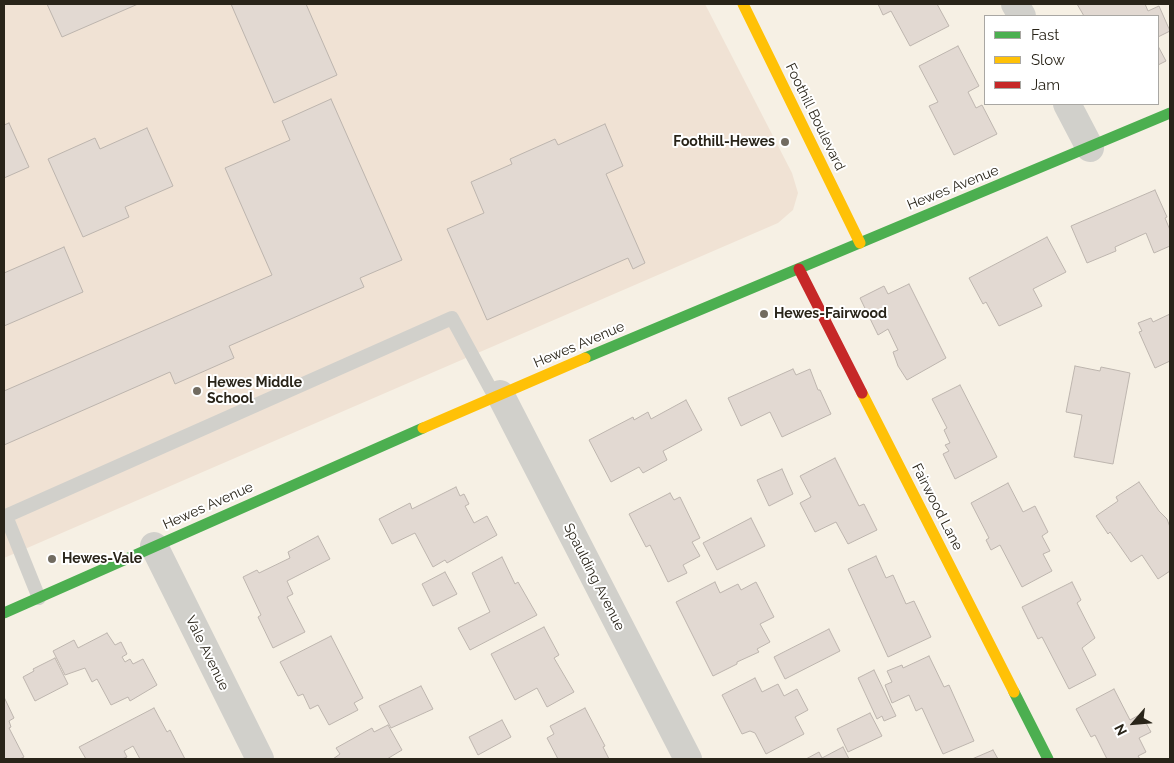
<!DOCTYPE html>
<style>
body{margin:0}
#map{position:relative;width:1174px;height:763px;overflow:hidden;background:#f6f0e4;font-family:Raleway,sans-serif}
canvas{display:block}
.frame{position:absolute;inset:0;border:5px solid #292419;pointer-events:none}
.legend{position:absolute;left:984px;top:15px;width:175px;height:90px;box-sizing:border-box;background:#fff;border:1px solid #a9a7a3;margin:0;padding:6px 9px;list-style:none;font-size:15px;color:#292419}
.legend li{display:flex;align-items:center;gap:10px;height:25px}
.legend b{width:25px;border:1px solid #a9a7a3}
.north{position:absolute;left:1109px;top:698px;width:50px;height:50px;-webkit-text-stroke:4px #fff;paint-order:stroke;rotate:243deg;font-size:14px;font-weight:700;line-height:20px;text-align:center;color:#292419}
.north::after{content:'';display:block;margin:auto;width:18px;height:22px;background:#292419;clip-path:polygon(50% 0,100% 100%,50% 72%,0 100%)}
</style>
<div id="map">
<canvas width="1174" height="763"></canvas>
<div class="frame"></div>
<ul class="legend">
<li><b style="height:6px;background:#4caf50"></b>Fast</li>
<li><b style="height:6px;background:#ffc107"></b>Slow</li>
<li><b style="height:6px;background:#c62828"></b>Jam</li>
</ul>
<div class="north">N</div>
</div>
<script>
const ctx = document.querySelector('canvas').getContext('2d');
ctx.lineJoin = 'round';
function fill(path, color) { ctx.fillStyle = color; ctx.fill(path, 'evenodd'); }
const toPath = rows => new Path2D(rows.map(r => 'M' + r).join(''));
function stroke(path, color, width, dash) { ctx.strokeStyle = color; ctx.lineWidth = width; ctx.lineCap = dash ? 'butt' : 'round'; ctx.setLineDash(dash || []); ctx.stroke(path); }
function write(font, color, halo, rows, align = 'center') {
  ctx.font = font + ' Raleway,sans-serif'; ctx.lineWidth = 4; ctx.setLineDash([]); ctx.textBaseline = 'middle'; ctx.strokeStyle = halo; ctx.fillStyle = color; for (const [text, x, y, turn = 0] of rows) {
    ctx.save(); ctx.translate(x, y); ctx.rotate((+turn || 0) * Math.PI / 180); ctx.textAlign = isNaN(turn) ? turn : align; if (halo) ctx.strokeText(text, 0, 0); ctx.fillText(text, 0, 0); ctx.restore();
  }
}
fill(toPath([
 [4,4,705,4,792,173,798,193,793,210,778,223,4,558]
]), '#f0e2d4');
const building = toPath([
 [47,4,138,4,62,37,47,4],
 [231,4,306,4,337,75,274,103,231,4],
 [878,4,937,4,949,26,910,46,891,11,883,15,878,4],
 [1077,4,1145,4,1148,11,1159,6,1170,31,1158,37,1158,16,1084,16,1077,4],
 [958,46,979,86,968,92,976,108,982,105,997,134,954,155,929,106,938,102,919,66,958,46],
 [1158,46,1166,61,1158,65,1158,46],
 [331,99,402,260,360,278,364,287,229,346,234,358,175,384,170,372,4,445,4,391,272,275,225,168,290,140,282,121,331,99],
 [9,123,29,167,4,178,4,125,9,123],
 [605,124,623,166,606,174,645,263,633,269,628,258,487,320,447,229,484,213,471,182,512,164,510,159,555,139,558,145,605,124],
 [147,128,173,186,125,207,129,217,83,237,48,159,95,138,100,149,147,128],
 [1155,190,1167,217,1165,218,1170,230,1170,246,1154,253,1146,233,1115,247,1116,251,1087,263,1071,226,1155,190],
 [1047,237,1066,272,1033,289,1042,306,999,326,986,302,983,304,969,278,1047,237],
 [64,247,83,292,4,326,4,273,64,247],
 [909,284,946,358,907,380,898,366,893,352,898,350,888,329,878,335,860,298,884,286,888,294,909,284],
 [1170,314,1170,361,1155,368,1139,332,1142,331,1138,323,1151,318,1153,322,1170,314],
 [1075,366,1100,371,1101,367,1130,373,1113,464,1074,457,1082,415,1066,412,1075,366],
 [793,369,796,375,810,369,818,390,820,390,831,414,782,437,770,412,741,426,728,398,793,369],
 [960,385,997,457,955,479,943,454,949,451,945,445,950,443,944,430,947,428,932,399,960,385],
 [686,400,702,430,663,451,667,460,643,473,639,467,611,482,589,440,633,417,634,420,648,412,651,419,686,400],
 [835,458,859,506,864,504,877,530,848,544,836,522,815,532,800,503,811,497,800,476,835,458],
 [782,469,793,494,769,506,757,480,782,469],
 [1139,482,1159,511,1167,519,1170,527,1170,571,1158,579,1142,555,1131,562,1110,532,1108,534,1096,516,1118,501,1116,497,1139,482],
 [1008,483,1023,512,1035,506,1048,532,1042,536,1050,551,1043,554,1052,571,1022,587,1000,545,991,550,986,540,989,538,971,503,1008,483],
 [456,487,460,496,464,494,469,504,465,506,474,523,487,516,497,535,447,563,445,560,433,567,415,533,392,544,379,519,410,503,412,509,456,487],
 [670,493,674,500,680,497,700,538,692,542,700,556,683,565,687,573,668,582,650,545,646,547,629,514,670,493],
 [751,518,765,546,717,570,703,543,751,518],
 [318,536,330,559,287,581,293,594,287,597,305,632,273,648,258,617,261,615,243,577,257,570,259,573,290,558,288,552,318,536],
 [876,556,886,578,893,575,906,604,914,601,931,637,888,657,848,569,876,556],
 [502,557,515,584,518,582,537,615,470,650,458,628,490,612,472,573,502,557],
 [445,572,457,594,433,606,422,584,445,572],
 [715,582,720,593,738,584,741,590,756,582,774,617,760,624,770,642,757,649,759,652,737,662,737,664,713,676,676,602,715,582],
 [1072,582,1081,600,1077,603,1095,638,1082,648,1096,675,1069,689,1042,637,1038,639,1022,607,1072,582],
 [544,627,559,655,554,658,574,692,547,707,537,688,515,700,491,654,544,627],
 [829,629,840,651,785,679,774,657,829,629],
 [107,633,115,645,121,642,127,654,122,657,125,662,130,659,133,664,143,659,157,685,130,701,128,697,111,705,97,679,92,682,85,668,65,675,53,651,74,640,78,648,107,633],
 [331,636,363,698,354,703,358,710,329,725,318,705,310,709,303,694,298,696,280,662,331,636],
 [929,656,944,687,949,685,974,741,943,754,922,708,916,711,909,695,892,703,885,685,892,682,887,671,902,665,903,668,929,656],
 [55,658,68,684,35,701,23,677,34,671,33,669,55,658],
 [874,670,896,716,884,721,882,716,877,719,858,678,874,670],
 [755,678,762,692,778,684,784,696,797,689,808,710,795,717,804,734,766,754,755,733,750,731,742,734,722,695,755,678],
 [421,686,433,709,391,728,379,706,421,686],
 [1114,689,1130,720,1141,714,1151,732,1139,738,1146,752,1138,756,1140,759,1107,759,1095,735,1091,737,1076,709,1114,689],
 [4,697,14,718,9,721,11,727,9,728,24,757,20,759,4,759,4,697],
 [154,708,167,732,170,730,185,759,140,759,133,746,124,751,127,757,122,759,86,759,79,747,154,708],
 [585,708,605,746,603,747,609,759,558,759,547,738,554,734,550,726,585,708],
 [870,713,882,736,848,752,837,729,870,713],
 [502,720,511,737,478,755,469,737,502,720],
 [388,725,402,750,387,759,333,759,340,754,336,748,372,728,374,732,388,725],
 [843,747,849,759,806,759,819,752,822,758,843,747],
 [993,750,998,759,972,759,993,750]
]);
fill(building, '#e2d9d2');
stroke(building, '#bdb5ae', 1);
stroke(toPath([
 [39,598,6,516,452,318,495,397]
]), '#d1d0cb', 14);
stroke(toPath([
 [1015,4,1022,16],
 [1067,104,1090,148],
 [500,394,688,759],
 [154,546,260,759]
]), '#d1d0cb', 28);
stroke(toPath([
 [585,358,1170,113],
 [4,613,423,428],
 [1014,692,1048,759]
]), '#4caf50', 11);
stroke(toPath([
 [743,4,860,243],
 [862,393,1014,692],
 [423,428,585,358]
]), '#ffc107', 11);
stroke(toPath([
 [799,269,862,393]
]), '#c62828', 11);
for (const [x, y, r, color] of [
 [785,142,5,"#716b60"],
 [764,314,5,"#716b60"],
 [197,391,5,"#716b60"],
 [52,559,5,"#716b60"]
]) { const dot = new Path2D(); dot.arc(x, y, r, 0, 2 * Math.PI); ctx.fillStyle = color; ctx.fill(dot); stroke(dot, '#fff', 2); }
write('14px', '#292419', '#fff', [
 ["Foothill Boulevard",815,117,64],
 ["Hewes Avenue",953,188,-22],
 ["Hewes Avenue",579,345,-23],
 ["Hewes Avenue",208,506,-24],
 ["Fairwood Lane",937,507,63],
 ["Spaulding Avenue",594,577,63],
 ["Vale Avenue",207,653,64]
]);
write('bold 14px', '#292419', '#fff', [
 ["Foothill-Hewes",775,142,"right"],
 ["Hewes-Fairwood",774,314],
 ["Hewes Middle",207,383],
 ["School",207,399],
 ["Hewes-Vale",62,559]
], 'left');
</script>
